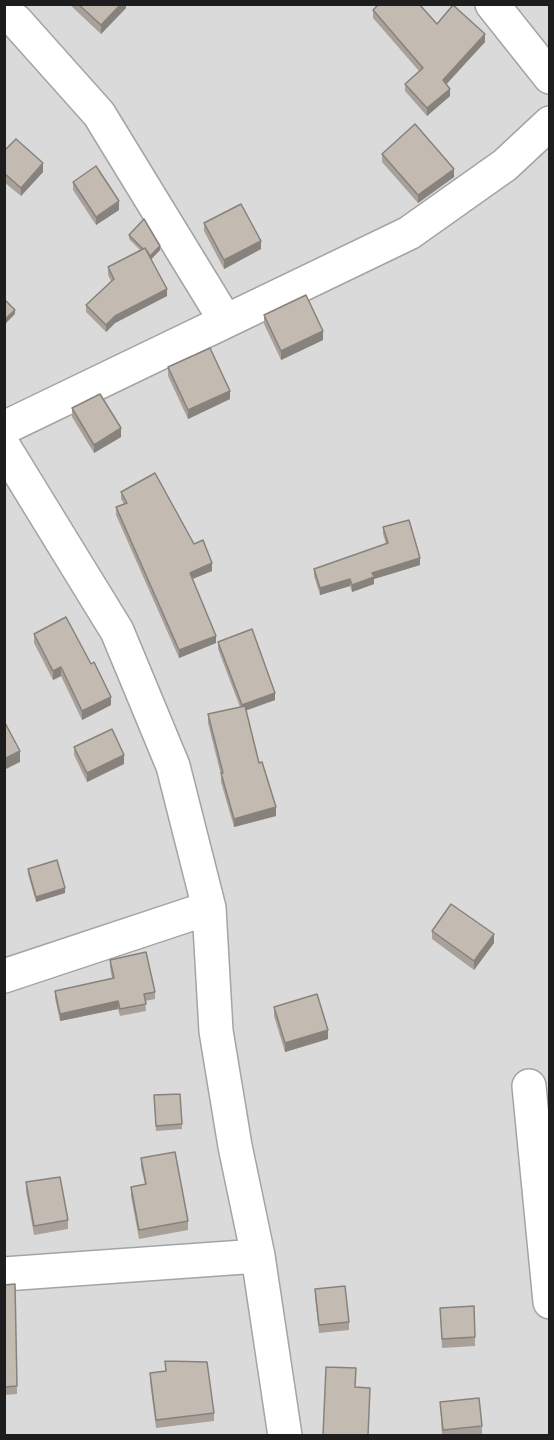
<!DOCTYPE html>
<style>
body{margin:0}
#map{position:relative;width:554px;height:1440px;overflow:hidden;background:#eeebe2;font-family:"Public Sans",sans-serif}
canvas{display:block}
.frame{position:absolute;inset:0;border:6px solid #1d1d1d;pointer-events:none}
</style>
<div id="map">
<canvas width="554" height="1440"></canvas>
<div class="frame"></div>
</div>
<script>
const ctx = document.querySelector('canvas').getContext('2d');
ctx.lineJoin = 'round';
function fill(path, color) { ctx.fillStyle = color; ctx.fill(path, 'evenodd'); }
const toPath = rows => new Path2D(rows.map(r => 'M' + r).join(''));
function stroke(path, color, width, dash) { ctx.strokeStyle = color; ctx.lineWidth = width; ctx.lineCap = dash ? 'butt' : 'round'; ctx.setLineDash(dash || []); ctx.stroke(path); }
fill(toPath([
 [5,5,549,5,549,1435,5,1435]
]), '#dbdada');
const minor = toPath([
 [492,4,550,77],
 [4,12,16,21,99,114,225,320],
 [4,428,409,233,505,165,550,123],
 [4,447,117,631,173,766,209,908,216,1031,235,1146,258,1256,285,1436],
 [4,976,209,908],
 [529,1086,550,1302],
 [4,1274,258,1256]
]);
stroke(minor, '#a4a4a4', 36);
stroke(minor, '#fff', 33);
fill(toPath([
 [69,4,126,4,126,8,101,34],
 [373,10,437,24,485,42,446,84,450,96,427,116,405,91,405,84,419,71,373,18],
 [4,151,43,172,21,196,4,182],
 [382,154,454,177,418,203,382,162],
 [73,182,119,210,96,225,73,190],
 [204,223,261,249,224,269,204,231],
 [129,235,160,250,151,260,167,296,115,323,106,332,86,312,86,305,111,281,108,275,108,267,140,250,129,239],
 [264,315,323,340,281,360,264,324],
 [168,367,230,399,188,419,168,376],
 [72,408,121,437,94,453,72,417],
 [121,492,194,544,212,571,192,579,216,643,179,658,116,515,116,507,124,504,121,499],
 [383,527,420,565,374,579,374,584,352,592,350,586,320,595,314,576,314,569,386,544,383,534],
 [34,634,111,705,82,720,61,676,53,680,34,643],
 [218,642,275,700,246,710,259,763,276,816,234,827,221,782,221,775,208,723,208,714,240,707,218,649],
 [74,747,124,764,87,782,74,755],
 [28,869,65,893,36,902,28,874],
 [432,931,494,943,474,970,432,939],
 [110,960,155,992,155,999,145,1001,146,1011,120,1016,118,1009,60,1021,55,998,55,991,112,978,110,967],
 [274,1007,328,1039,285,1052,274,1016],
 [180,1094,182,1129,156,1131,154,1095],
 [141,1158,188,1221,188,1230,139,1239,131,1196,131,1187,145,1184,141,1167],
 [26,1182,68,1220,68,1229,34,1235,26,1191],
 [15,1284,17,1394,4,1395,4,1285],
 [315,1289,349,1322,349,1330,319,1333,315,1297],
 [440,1308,475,1337,475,1346,442,1348],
 [165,1361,214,1413,214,1421,156,1428,150,1382,150,1373,165,1371],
 [440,1402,482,1426,482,1435,442,1436]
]), '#a8a099');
fill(toPath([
 [121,4,126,4,126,8,101,34,101,25],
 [485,34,485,42,443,88,443,80],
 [450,89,450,96,427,116,427,108],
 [43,163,43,172,21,196,21,188],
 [454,169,454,177,418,203,418,195],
 [119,201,119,210,96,225,96,217],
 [261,241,261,249,224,269,224,260],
 [160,246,160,250,150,260,150,256],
 [167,289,167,296,115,323,106,332,106,325,115,316],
 [15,310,15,314,4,325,4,320],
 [323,331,323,340,281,360,281,351],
 [230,391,230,399,188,419,188,410],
 [121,428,121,437,94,453,94,445],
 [420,558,420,565,374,579,374,584,352,592,352,585,372,573],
 [212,563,212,571,190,580,190,573],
 [350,579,350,586,320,595,320,588],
 [216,636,216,643,179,658,179,650],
 [61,667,61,676,53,680,53,671],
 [275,693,275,700,242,712,242,705],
 [111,697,111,705,82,720,82,711],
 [20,751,20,762,4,770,4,759],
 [124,755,124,764,87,782,87,773],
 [276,807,276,816,234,827,234,819],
 [65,888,65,893,36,902,36,897],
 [494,934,494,943,474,970,474,961],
 [118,1001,118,1009,60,1021,60,1014],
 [328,1030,328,1039,285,1052,285,1043]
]), '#88827d');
const building = toPath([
 [78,4,121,4,101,25,78,4],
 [379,4,419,4,437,24,453,5,485,34,443,80,450,89,427,108,405,84,423,68,373,10,379,4],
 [415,124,454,169,418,195,382,154,415,124],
 [16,139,43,163,21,188,4,173,4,151,16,139],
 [96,166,119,201,96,217,73,182,96,166],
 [241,204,261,241,224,260,204,223,241,204],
 [144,219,160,246,150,256,145,248,143,249,129,235,144,219],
 [145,248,167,289,115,316,106,325,86,305,114,279,108,267,145,248],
 [306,295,323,331,281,351,264,315,306,295],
 [4,299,15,310,4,320,4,299],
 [210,348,230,391,188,410,168,367,210,348],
 [100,394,121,428,94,445,72,408,100,394],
 [155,473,194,544,203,540,212,563,190,573,216,636,179,650,116,507,127,503,121,492,155,473],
 [409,520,420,558,372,573,374,577,352,585,350,579,320,588,314,569,388,543,383,527,409,520],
 [66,617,91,664,94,662,111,697,82,711,61,667,53,671,34,634,66,617],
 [252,629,275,693,242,705,218,642,252,629],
 [245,706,259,763,262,762,276,807,234,819,221,773,223,773,208,714,245,706],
 [4,721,20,751,4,759,4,721],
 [112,729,124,755,87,773,74,747,112,729],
 [57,860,65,888,36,897,28,869,57,860],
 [451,904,494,934,474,961,432,931,451,904],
 [146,952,155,992,144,994,146,1004,120,1009,118,1001,60,1014,55,991,114,978,110,960,146,952],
 [317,994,328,1030,285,1043,274,1007,317,994],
 [180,1094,182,1124,156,1126,154,1095,180,1094],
 [175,1152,188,1221,139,1230,131,1187,146,1184,141,1158,175,1152],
 [60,1177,68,1220,34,1226,26,1182,60,1177],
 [15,1284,17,1386,4,1387,4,1285,15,1284],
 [345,1286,349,1322,319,1325,315,1289,345,1286],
 [474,1306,475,1337,442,1339,440,1308,474,1306],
 [165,1361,207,1362,214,1413,156,1420,150,1373,166,1371,165,1361],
 [326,1367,356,1368,355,1387,370,1388,368,1436,323,1436,326,1367],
 [479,1398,482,1426,443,1430,440,1402,479,1398]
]);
fill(building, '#c3bab2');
stroke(building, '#88827d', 1.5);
</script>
